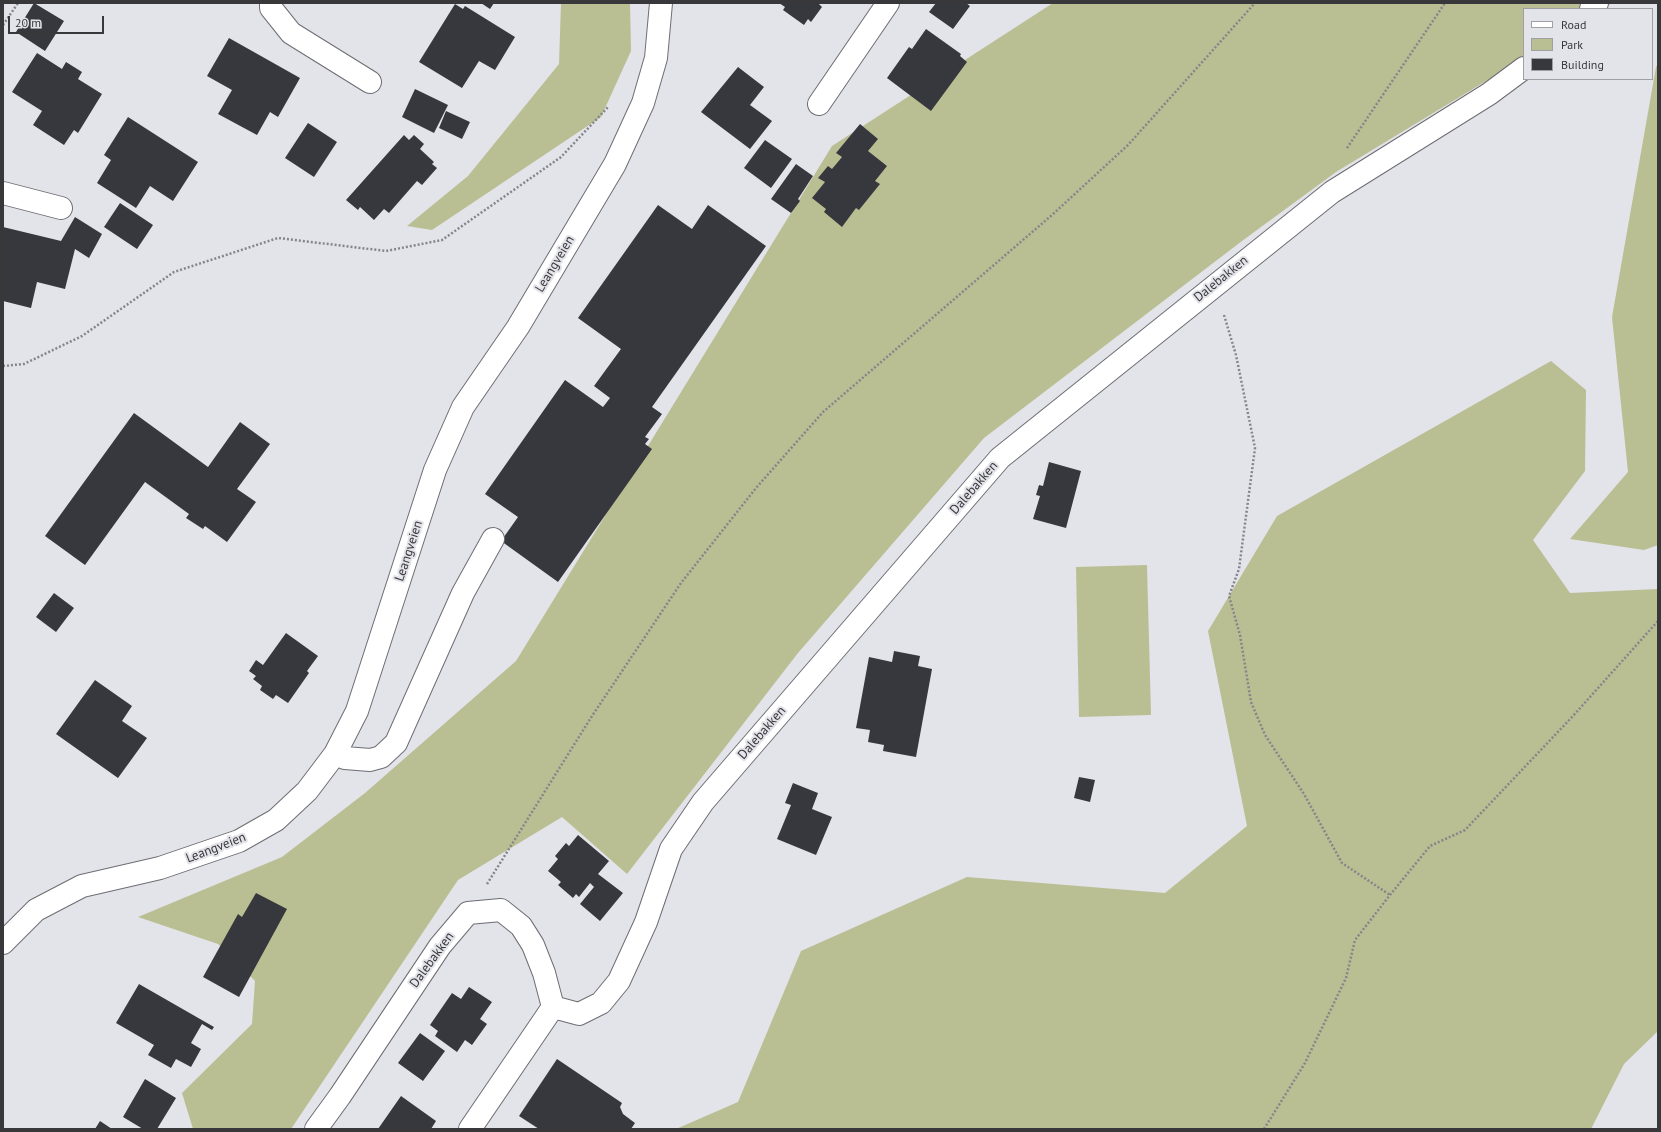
<!DOCTYPE html>
<style>
body{margin:0}
#map{position:relative;width:1661px;height:1132px;overflow:hidden;background:#e3e3ea;font-family:"PT Sans",sans-serif}
canvas{display:block}
.frame{position:absolute;inset:0;border:4px solid #38383b;pointer-events:none}
.legend{position:absolute;left:1523px;top:8px;width:130px;height:72px;box-sizing:border-box;background:#e3e3ea;border:1px solid #9f9fa4;margin:0;padding:5px 7px;list-style:none;font-size:12px;color:#38383b}
.legend li{display:flex;align-items:center;gap:8px;height:20px}
.legend b{width:20px;border:1px solid #9f9fa4}
.scale{position:absolute;left:8px;top:16px;width:96px;height:18px;box-sizing:border-box;border:2px solid #38383b;border-top:0;padding-left:5px;font-size:12px;line-height:14px;white-space:nowrap;color:#38383b;-webkit-text-stroke:3px #e3e3ea;paint-order:stroke}
</style>
<div id="map">
<canvas width="1661" height="1132"></canvas>
<div class="frame"></div>
<ul class="legend">
<li><b style="height:5px;background:#fff"></b>Road</li>
<li><b style="height:11px;background:#babf93"></b>Park</li>
<li><b style="height:11px;background:#37383d"></b>Building</li>
</ul>
<div class="scale">20 m</div>
</div>
<script>
const ctx = document.querySelector('canvas').getContext('2d');
ctx.lineJoin = 'round';
function fill(path, color) { ctx.fillStyle = color; ctx.fill(path, 'evenodd'); }
const toPath = rows => new Path2D(rows.map(r => 'M' + r).join(''));
function stroke(path, color, width, dash) { ctx.strokeStyle = color; ctx.lineWidth = width; ctx.lineCap = dash ? 'butt' : 'round'; ctx.setLineDash(dash || []); ctx.stroke(path); }
function write(font, color, halo, rows, align = 'center') {
  ctx.font = font + ' "PT Sans",sans-serif'; ctx.lineWidth = 4; ctx.setLineDash([]); ctx.textBaseline = 'middle'; ctx.strokeStyle = halo; ctx.fillStyle = color; for (const [text, x, y, turn = 0] of rows) {
    ctx.save(); ctx.translate(x, y); ctx.rotate((+turn || 0) * Math.PI / 180); ctx.textAlign = isNaN(turn) ? turn : align; if (halo) ctx.strokeText(text, 0, 0); ctx.fillText(text, 0, 0); ctx.restore();
  }
}
fill(toPath([
 [561,3,630,3,631,51,601,117,432,230,407,226,468,176,559,64],
 [1053,3,1612,3,1602,9,1524,9,1524,58,1336,172,1242,241,984,438,798,653,627,874,562,817,458,880,291,1129,193,1129,182,1093,252,1024,255,981,218,944,138,917,282,857,365,793,516,661,832,146],
 [1658,64,1658,545,1644,550,1570,539,1628,472,1612,317,1656,67],
 [1551,361,1586,390,1585,471,1533,540,1570,593,1658,589,1658,1031,1624,1064,1591,1129,676,1129,738,1102,801,951,967,877,1165,893,1247,826,1208,631,1277,516],
 [1147,565,1151,715,1079,717,1076,567]
]), '#babf93');
fill(toPath([
 [34,3,64,21,45,51,16,32],
 [481,3,494,3,490,9],
 [779,3,820,3,819,4,822,7,811,22,808,19,804,25,783,10,785,7],
 [936,3,966,3,970,6,953,29,929,12],
 [455,4,463,9,465,6,515,37,495,70,479,61,462,88,419,62],
 [926,29,961,54,960,56,967,62,931,111,887,78,909,47,912,49],
 [229,38,300,78,278,117,270,112,257,135,218,114,232,90,207,76],
 [37,53,62,69,66,62,82,72,78,79,102,94,78,133,74,130,64,145,33,125,42,111,12,92],
 [738,67,764,87,750,105,772,121,750,149,701,112],
 [415,89,448,105,434,133,402,117],
 [446,111,470,122,462,139,439,128],
 [128,117,198,162,173,201,150,186,136,208,97,183,111,160,104,155],
 [308,123,337,142,314,177,285,158],
 [860,124,878,139,868,151,887,166,875,181,880,184,859,210,856,208,842,227,824,212,826,209,812,198,825,182,818,178,828,166,832,169,842,157,836,153],
 [404,135,409,140,414,135,424,144,420,149,434,162,432,164,437,168,422,185,417,181,389,213,384,209,374,220,360,207,358,210,346,200],
 [765,140,792,159,771,188,744,168],
 [796,164,813,176,798,199,800,201,791,213,771,199],
 [120,203,153,225,137,249,104,227],
 [658,205,692,229,708,205,766,246,652,407,662,414,645,437,649,439,645,444,652,449,558,582,501,541,518,517,485,494,565,380,603,407,610,398,594,386,621,349,578,318],
 [75,217,102,234,89,258,75,249,65,289,37,282,31,308,3,301,3,227,61,241],
 [134,413,208,467,240,422,270,444,237,489,256,502,227,542,205,526,203,529,186,518,189,514,145,482,85,565,45,536],
 [1049,462,1081,471,1066,528,1033,519,1040,496,1036,495,1039,485,1043,486],
 [54,593,74,608,56,632,36,617],
 [286,633,318,656,307,671,309,673,288,703,276,695,273,699,260,690,262,686,253,679,256,676,249,671,256,660,263,665],
 [894,651,920,656,918,666,932,669,916,757,883,751,884,745,868,742,870,730,856,728,869,657,892,662],
 [95,680,132,706,122,721,147,738,118,778,56,734],
 [1079,777,1095,780,1090,802,1074,798],
 [793,783,818,793,812,809,832,817,816,855,777,839,791,805,785,803],
 [578,835,609,861,598,874,623,893,600,921,580,904,594,887,590,883,579,897,576,894,573,898,558,885,561,882,548,871,558,859,555,856,566,843,569,846],
 [256,893,287,909,239,997,203,977,238,914,242,917],
 [139,984,214,1027,212,1030,202,1024,191,1043,201,1049,191,1067,176,1059,171,1068,148,1055,154,1045,116,1023],
 [469,987,492,1002,480,1019,487,1024,472,1045,465,1040,457,1052,435,1036,438,1031,430,1025,452,993,461,999],
 [420,1033,445,1051,423,1081,398,1063],
 [557,1059,622,1103,620,1107,623,1114,635,1123,631,1129,539,1129,519,1116],
 [145,1079,176,1098,157,1129,143,1129,123,1117],
 [401,1096,436,1121,431,1129,378,1129],
 [100,1121,112,1129,95,1129]
]), '#37383d');
const minor = toPath([
 [271,3,271,8,291,33,370,82],
 [1591,9,1597,3],
 [819,104,888,3],
 [3,193,61,208],
 [335,754,345,758,370,760,381,757,396,743,463,593,493,539],
 [3,943,36,910,82,886,160,868,239,841,276,820,307,791,335,754,357,711,435,470,463,407,518,327,615,164,643,103,656,58,661,3],
 [553,1007,579,1014,601,1003,619,981,646,922,671,849,703,802,1000,458,1332,192,1489,94,1524,68],
 [316,1129,340,1096,440,946,468,913,501,910,521,926,533,945,544,973,553,1007,470,1129]
]);
stroke(minor, '#6d6d73', 24);
stroke(toPath([
 [3,25,18,3],
 [1347,148,1445,3],
 [1224,315,1236,355,1255,448,1239,569,1229,596,1240,635,1251,702,1265,735,1304,794,1342,863,1390,895],
 [3,366,24,364,82,336,174,272,278,238,386,251,442,240,561,157,609,106],
 [487,884,592,716,681,583,756,488,823,412,1052,215,1128,145,1255,3],
 [1264,1129,1305,1063,1346,978,1355,940,1390,895,1430,846,1465,830,1573,716,1658,621]
]), '#85858a', 2.5, [2, 2]);
stroke(minor, '#fff', 22);
write('13px', '#38383b', '#e3e3ea', [
 ["Leangveien",555,264,-59],
 ["Dalebakken",1221,279,-39],
 ["Dalebakken",974,488,-49],
 ["Leangveien",409,551,-72],
 ["Dalebakken",762,733,-49],
 ["Leangveien",216,848,-21],
 ["Dalebakken",432,960,-54]
]);
</script>
